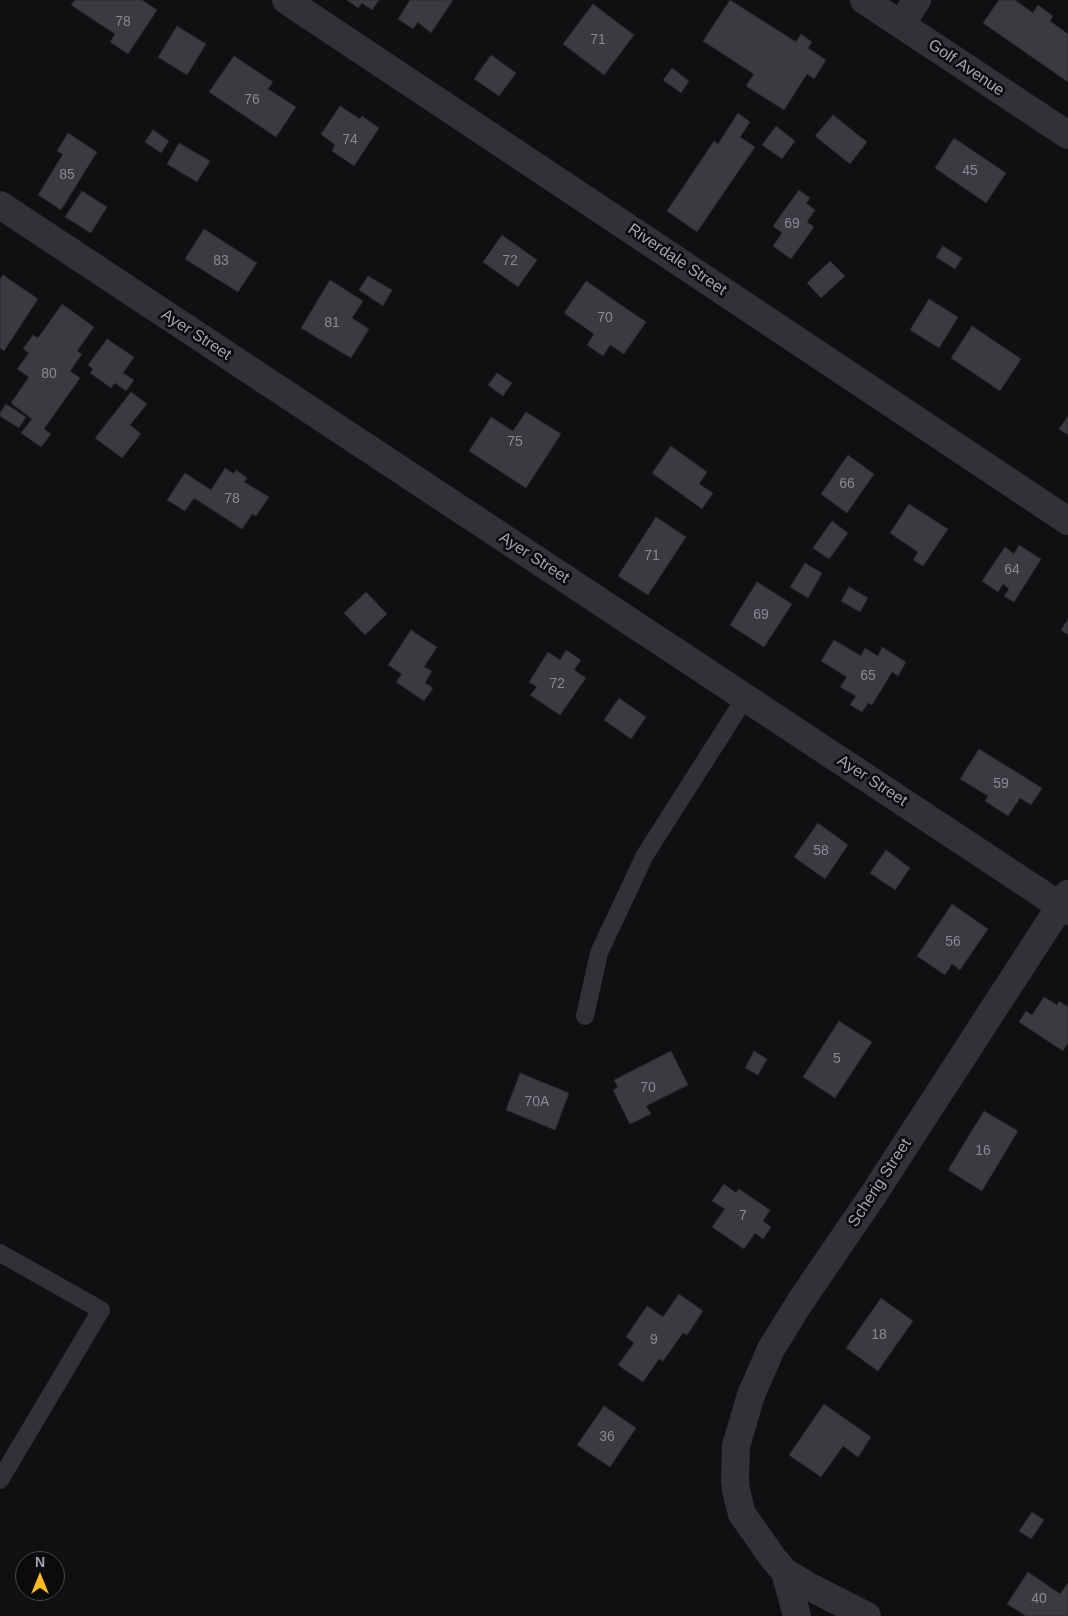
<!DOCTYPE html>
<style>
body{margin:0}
#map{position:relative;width:1068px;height:1616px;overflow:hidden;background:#101012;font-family:Helvetica,sans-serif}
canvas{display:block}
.north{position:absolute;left:15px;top:1551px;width:50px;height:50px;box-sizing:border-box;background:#0b0b0c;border:1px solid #47494f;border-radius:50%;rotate:0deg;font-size:14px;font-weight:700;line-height:20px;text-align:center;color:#a0a5b4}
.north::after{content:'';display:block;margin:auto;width:18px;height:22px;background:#ffbd1a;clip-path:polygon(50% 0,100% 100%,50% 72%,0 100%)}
</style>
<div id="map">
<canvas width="1068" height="1616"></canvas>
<div class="north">N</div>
</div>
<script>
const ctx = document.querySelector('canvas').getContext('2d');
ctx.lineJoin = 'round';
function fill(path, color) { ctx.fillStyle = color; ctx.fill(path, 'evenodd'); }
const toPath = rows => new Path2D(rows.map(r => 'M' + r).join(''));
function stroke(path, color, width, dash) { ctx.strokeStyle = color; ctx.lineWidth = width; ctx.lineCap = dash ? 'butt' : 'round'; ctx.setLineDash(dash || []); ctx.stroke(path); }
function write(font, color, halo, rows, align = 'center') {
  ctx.font = font + ' Helvetica,sans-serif'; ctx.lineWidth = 5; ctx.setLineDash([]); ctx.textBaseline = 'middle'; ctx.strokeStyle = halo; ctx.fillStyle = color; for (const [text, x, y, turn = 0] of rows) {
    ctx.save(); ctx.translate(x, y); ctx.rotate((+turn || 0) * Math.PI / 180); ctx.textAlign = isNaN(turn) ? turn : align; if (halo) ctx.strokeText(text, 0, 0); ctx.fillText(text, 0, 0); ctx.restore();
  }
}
const building = toPath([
 [75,0,142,0,157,10,128,54,110,42,115,34,71,5,75,0],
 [347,0,379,0,372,10,362,3,358,8,347,0],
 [410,0,453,0,431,33,418,22,413,29,398,19,410,0],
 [730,0,796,42,801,34,812,42,808,48,826,60,814,79,807,74,784,110,746,86,754,74,703,41,730,0],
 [999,0,1015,0,1033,13,1038,5,1053,16,1050,21,1068,34,1068,82,983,23,999,0],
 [593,4,634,35,604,75,563,44,593,4],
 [177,26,206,44,187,75,158,57,177,26],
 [491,55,516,73,499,96,474,79,491,55],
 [234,56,273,82,268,89,296,107,276,137,209,92,234,56],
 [672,68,689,81,681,93,663,80,672,68],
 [340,106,360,119,362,116,379,128,354,166,332,151,335,145,321,134,340,106],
 [738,113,750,122,740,137,755,147,697,232,667,211,714,141,718,144,738,113],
 [833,115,867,142,850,164,815,136,833,115],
 [776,126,795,141,782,159,762,145,776,126],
 [153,130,169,141,161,153,145,142,153,130],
 [68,133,97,152,61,210,38,195,63,154,57,151,68,133],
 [954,138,1006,173,986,203,935,168,954,138],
 [179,143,210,161,197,182,167,164,179,143],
 [799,190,810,198,806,203,815,210,807,222,814,227,791,259,773,246,782,233,773,226,799,190],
 [82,191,107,207,91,233,65,217,82,191],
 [204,229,257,263,238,292,185,259,204,229],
 [502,235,537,260,518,287,483,262,502,235],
 [943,246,962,258,955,269,936,257,943,246],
 [830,261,845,276,821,298,807,283,830,261],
 [3,275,38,299,4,351,0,348,0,279,3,275],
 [368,276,392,290,383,306,359,290,368,276],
 [330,280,363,301,352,318,369,329,351,358,301,328,330,280],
 [586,281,646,322,624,354,610,345,603,356,587,345,594,334,564,313,586,281],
 [929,299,958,317,939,348,910,330,929,299],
 [62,304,94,327,77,351,82,354,70,371,80,378,44,429,51,434,41,447,21,433,32,419,11,403,29,377,17,369,29,353,23,349,33,335,38,338,62,304],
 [972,326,1021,359,1000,391,951,358,972,326],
 [107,339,134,357,123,373,134,380,126,391,115,383,111,388,90,373,93,369,88,365,107,339],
 [497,373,512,383,503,396,488,385,497,373],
 [131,392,147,404,130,425,141,434,122,458,95,438,131,392],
 [6,404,26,417,19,428,0,416,0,413,6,404],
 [526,412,561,434,526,488,469,451,491,417,513,431,526,412],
 [1068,416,1068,435,1059,429,1068,416],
 [671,446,707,472,699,484,713,493,702,509,652,473,671,446],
 [848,455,874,474,847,513,821,494,848,455],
 [225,468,234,474,236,470,247,478,244,482,269,497,256,516,252,514,242,529,194,498,185,511,167,500,185,473,211,490,225,468],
 [909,504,948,529,923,566,913,560,918,552,890,533,909,504],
 [656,517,686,537,648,595,618,576,656,517],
 [832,521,848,533,829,559,813,548,832,521],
 [1019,545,1041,559,1014,602,1004,596,1009,589,1003,584,998,592,982,581,1005,547,1014,554,1019,545],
 [805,563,822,573,808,598,790,587,805,563],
 [757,582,792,604,764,647,730,625,757,582],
 [849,587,868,598,860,612,841,601,849,587],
 [366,592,387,614,365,635,344,613,366,592],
 [1068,619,1068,635,1061,630,1068,619],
 [411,630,437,647,424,667,432,671,425,683,433,688,424,701,396,682,402,674,388,665,411,630],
 [834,640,861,656,865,648,878,656,882,647,906,662,898,676,892,672,872,705,868,703,862,712,850,705,856,696,840,687,847,677,821,661,834,640],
 [566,650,581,660,574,670,586,678,560,715,530,695,537,687,529,682,548,652,560,660,566,650],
 [619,698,646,717,631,739,604,720,619,698],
 [979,749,1042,788,1031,805,1020,798,1008,816,985,801,988,796,960,779,979,749],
 [818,823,848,845,825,879,794,857,818,823],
 [886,850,910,868,895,890,870,873,886,850],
 [952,904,988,929,960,970,952,964,945,975,917,956,952,904],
 [1044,997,1057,1005,1059,1001,1068,1007,1068,1043,1063,1051,1019,1022,1026,1011,1032,1015,1044,997],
 [839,1021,872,1042,835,1098,803,1077,839,1021],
 [671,1051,688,1085,646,1106,651,1114,630,1124,613,1090,618,1087,614,1080,671,1051],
 [754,1051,767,1059,758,1075,745,1068,754,1051],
 [520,1073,569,1093,555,1130,506,1110,520,1073],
 [984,1111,1018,1131,982,1191,948,1170,984,1111],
 [724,1184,736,1193,739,1189,770,1210,763,1221,771,1227,763,1239,755,1233,744,1249,712,1227,725,1209,712,1201,724,1184],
 [679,1294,703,1311,687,1335,683,1333,663,1361,659,1359,643,1382,618,1365,634,1343,626,1337,647,1306,663,1317,679,1294],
 [881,1298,913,1321,878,1371,846,1348,881,1298],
 [824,1404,871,1437,858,1457,843,1446,821,1477,789,1455,824,1404],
 [604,1406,636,1428,610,1467,577,1445,604,1406],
 [1032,1512,1044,1520,1031,1539,1019,1531,1032,1512],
 [1028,1572,1060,1594,1068,1583,1068,1616,1026,1616,1007,1604,1028,1572]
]);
fill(building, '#3a3a40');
stroke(building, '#2a2a2e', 1);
stroke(toPath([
 [585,1016,599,953,645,855,745,698],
 [0,1253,101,1310,0,1480]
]), '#313137', 18);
stroke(toPath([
 [286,0,1068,521],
 [864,0,1068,135],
 [901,24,917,0],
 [0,205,1068,911],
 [785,1572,797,1616],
 [867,1616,808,1586,785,1572,773,1558,742,1514,736,1490,735,1479,736,1446,751,1395,771,1349,800,1302,873,1195,1068,894]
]), '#313137', 28);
write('14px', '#868a97', null, [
 ["78",123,22],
 ["71",598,40],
 ["76",252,100],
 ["74",350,140],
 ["45",970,171],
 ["85",67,175],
 ["69",792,224],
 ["83",221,261],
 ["72",510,261],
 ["70",605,318],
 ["81",332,323],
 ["80",49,374],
 ["75",515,442],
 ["66",847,484],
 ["78",232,499],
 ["71",652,556],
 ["64",1012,570],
 ["69",761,615],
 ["65",868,676],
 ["72",557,684],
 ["59",1001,784],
 ["58",821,851],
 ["56",953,942],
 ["5",837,1059],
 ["70",648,1088],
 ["70A",537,1102],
 ["16",983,1151],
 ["7",743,1216],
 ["18",879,1335],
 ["9",654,1340],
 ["36",607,1437],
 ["40",1039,1599]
]);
write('16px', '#a0a5b4', '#0b0b0c', [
 ["Golf Avenue",966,68,34],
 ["Riverdale Street",677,260,34],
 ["Ayer Street",196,335,33],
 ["Ayer Street",534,558,33],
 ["Ayer Street",872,781,33],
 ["Scherig Street",880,1183,-57]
]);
</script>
